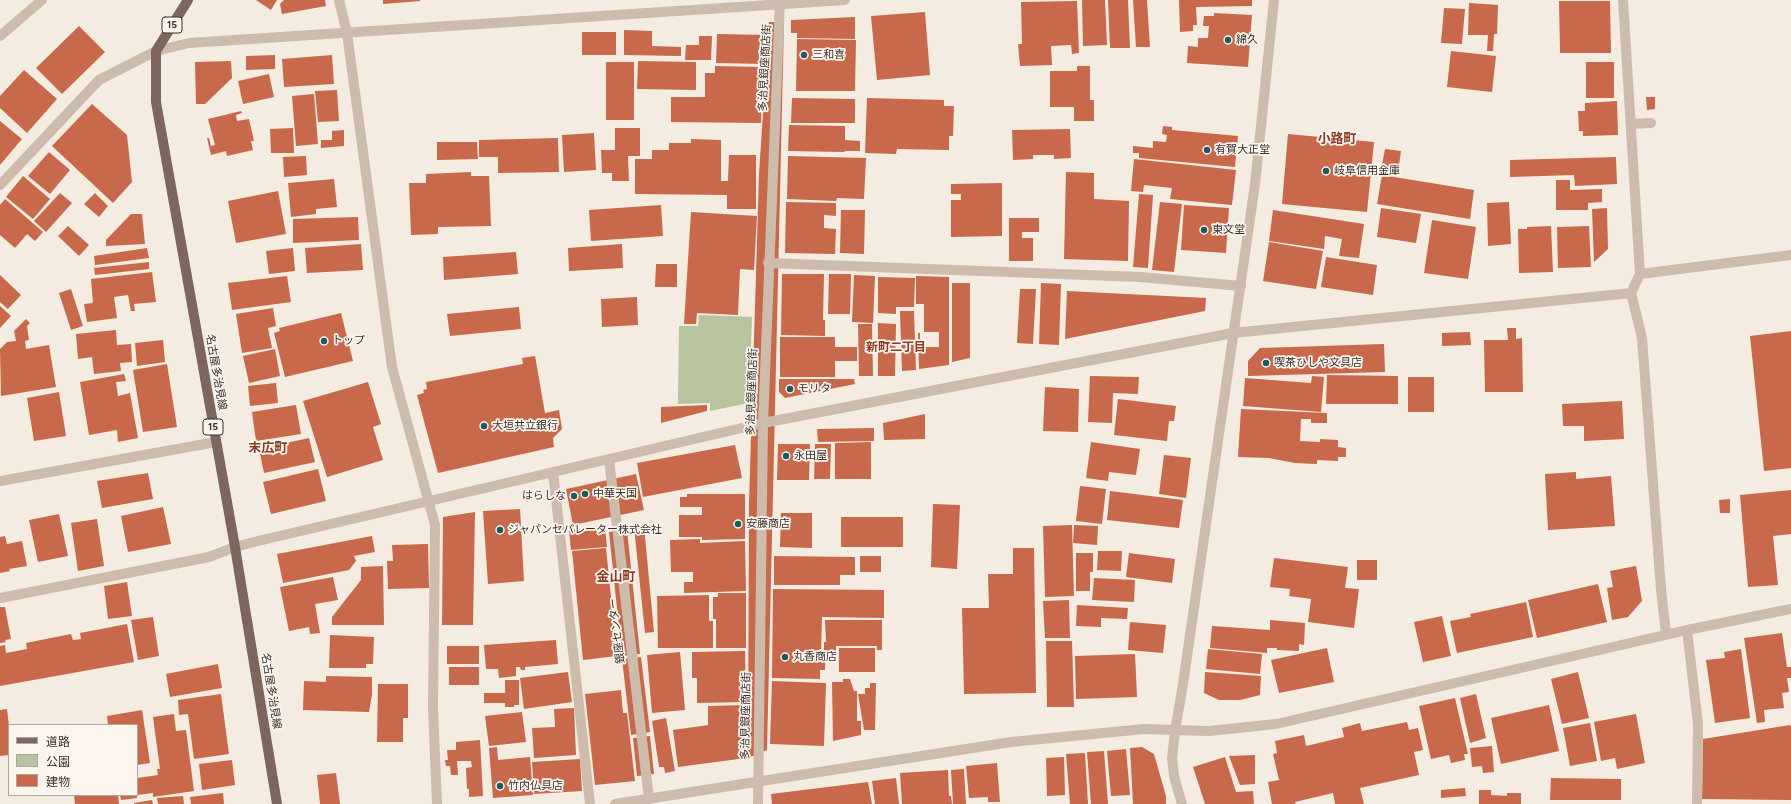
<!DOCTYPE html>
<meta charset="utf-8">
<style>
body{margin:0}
#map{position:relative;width:1791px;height:804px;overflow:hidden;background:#f4ebe1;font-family:Figtree,"Noto Sans JP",sans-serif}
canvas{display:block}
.legend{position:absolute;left:8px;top:724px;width:130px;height:72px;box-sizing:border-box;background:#fbf5ee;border:1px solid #aea6a0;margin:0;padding:5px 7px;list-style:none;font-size:12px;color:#3b302b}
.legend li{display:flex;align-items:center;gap:8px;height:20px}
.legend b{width:20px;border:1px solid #aea6a0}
</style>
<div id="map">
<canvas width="1791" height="804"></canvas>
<ul class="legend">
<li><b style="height:5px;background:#7d675c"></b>道路</li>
<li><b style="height:11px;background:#b8c4a0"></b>公園</li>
<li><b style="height:11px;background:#c8694b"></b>建物</li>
</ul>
</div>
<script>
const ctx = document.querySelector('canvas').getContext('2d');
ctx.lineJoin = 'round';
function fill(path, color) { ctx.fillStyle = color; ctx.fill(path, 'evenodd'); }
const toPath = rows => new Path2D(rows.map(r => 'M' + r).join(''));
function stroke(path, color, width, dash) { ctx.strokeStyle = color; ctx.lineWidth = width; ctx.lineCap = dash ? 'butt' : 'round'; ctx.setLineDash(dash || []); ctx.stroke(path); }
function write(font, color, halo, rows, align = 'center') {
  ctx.font = font + ' Figtree,"Noto Sans JP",sans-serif'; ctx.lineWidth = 3.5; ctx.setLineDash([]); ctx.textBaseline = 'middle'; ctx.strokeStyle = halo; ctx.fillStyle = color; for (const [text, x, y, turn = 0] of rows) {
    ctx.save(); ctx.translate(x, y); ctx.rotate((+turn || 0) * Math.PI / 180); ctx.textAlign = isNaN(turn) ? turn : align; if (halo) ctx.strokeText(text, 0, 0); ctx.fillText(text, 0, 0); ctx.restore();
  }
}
fill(toPath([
 [699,315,752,317,749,403,710,411,710,403,678,404,679,326,698,326]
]), '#b8c4a0');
fill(toPath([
 [256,0,277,0,271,10],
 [284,0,325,0,326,6,282,14,280,4],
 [383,0,420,0,420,1,383,4],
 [1082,0,1105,0,1107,45,1083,46],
 [1108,0,1128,0,1130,48,1110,48],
 [1133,0,1147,0,1150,47,1136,47],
 [1179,0,1252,0,1252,6,1196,7,1197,25,1193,25,1193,31,1180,32],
 [1077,1,1079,53,1072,54,1071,45,1051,46,1052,65,1020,66,1018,44,1022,44,1021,2],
 [1559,1,1610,1,1611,53,1560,53],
 [1469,3,1498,5,1497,34,1494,34,1493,51,1487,51,1488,35,1468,35],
 [1444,8,1465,9,1462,44,1441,43],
 [925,12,930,75,877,80,871,16],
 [1214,13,1252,15,1248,67,1187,63,1188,46,1198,47,1198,38,1208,38,1209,26,1203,26,1204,16,1214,16],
 [855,17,855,39,797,38,797,33,791,33,791,20],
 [769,22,784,22,767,750,748,758,749,503,752,405,759,174],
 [79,26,105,52,62,94,36,68],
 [624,30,652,31,652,46,681,47,681,56,624,55],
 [582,32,616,32,616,55,582,55],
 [717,34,766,35,766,64,716,63],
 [699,36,712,36,711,60,685,60,686,45,699,45],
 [797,39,856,40,855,91,796,91],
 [1451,51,1496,56,1492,92,1447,87],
 [275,55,275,69,246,70,246,56],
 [332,55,334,84,284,87,282,59],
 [231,61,232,78,205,104,196,104,195,62],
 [638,61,696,62,696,90,637,89],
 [606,62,634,62,634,120,606,120],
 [1586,62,1614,62,1614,98,1586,98],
 [715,66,762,67,761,123,671,122,671,97,705,97,705,73,715,73],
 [1077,66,1090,66,1090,100,1094,100,1094,121,1074,121,1074,107,1050,107,1050,71,1077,71],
 [24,70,57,99,27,133,0,108,0,96],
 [269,74,274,97,243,104,238,81],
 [337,90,339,121,318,122,315,91],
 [314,94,318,144,296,146,292,96],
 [1646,97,1655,97,1655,109,1647,110],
 [792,98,855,99,855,123,791,123],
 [867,98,944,100,944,106,954,106,953,136,949,136,949,150,897,149,896,154,865,153],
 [1617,101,1618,135,1583,136,1583,131,1579,131,1578,111,1585,111,1585,103],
 [92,104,127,135,132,182,113,203,52,146],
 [241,111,242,113,236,115,237,121,249,119,254,141,251,141,253,150,227,156,226,151,211,155,207,138,209,138,211,146,215,145,208,119],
 [0,121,22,139,0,165],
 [789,125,845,126,845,140,860,141,860,151,845,151,844,152,788,151],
 [1163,126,1172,127,1172,130,1238,136,1235,167,1139,158,1139,153,1133,153,1133,146,1153,148,1153,141,1166,142,1167,135,1162,134],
 [293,128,294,153,271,153,270,129],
 [615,128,640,128,640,156,628,156,629,181,612,181,612,173,602,173,601,150,615,150],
 [1070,129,1071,158,1054,159,1054,155,1033,155,1033,159,1013,160,1012,130],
 [344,130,344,146,321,148,321,140,332,140,332,131],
 [594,133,596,170,564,172,562,135],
 [1288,134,1374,142,1367,212,1282,204],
 [558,138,559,172,498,173,498,157,479,157,479,140],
 [691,139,721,140,721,181,728,181,729,155,756,155,756,209,727,209,727,195,635,194,635,159,652,159,652,150,669,150,669,143,691,143],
 [437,142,477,142,478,159,437,160],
 [1385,149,1401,151,1398,172,1381,170],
 [49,152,70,170,50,194,28,176],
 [306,156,307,175,284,177,283,157],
 [788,156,866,158,864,199,837,198,836,201,787,199],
 [1616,157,1617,184,1575,186,1574,175,1510,177,1510,160],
 [1134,159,1236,170,1232,205,1170,199,1172,188,1144,185,1143,192,1131,191],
 [471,172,471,176,489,176,491,226,438,227,438,234,411,235,409,183,426,183,426,174],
 [1066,172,1094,173,1094,199,1129,201,1128,261,1064,259],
 [1382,175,1474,190,1470,219,1377,204],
 [23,176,50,199,33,219,6,197],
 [334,179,337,207,316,209,316,214,291,217,288,183],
 [1556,180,1570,180,1570,190,1602,189,1602,202,1588,203,1588,210,1556,210],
 [1002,183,1002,236,951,237,951,200,961,200,961,194,951,194,951,184],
 [278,191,286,234,236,243,228,201],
 [60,193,72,203,46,232,34,221],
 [95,193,108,206,99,217,84,204],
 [1139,194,1153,195,1148,268,1133,267],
 [5,199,43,232,35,241,27,234,15,248,0,235,0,205],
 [786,202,836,203,836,216,824,215,824,228,836,229,835,254,785,253],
 [1160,202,1182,204,1174,272,1152,270],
 [1509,202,1511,244,1488,246,1487,203],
 [661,205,663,236,591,241,589,210],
 [1184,205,1229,208,1226,253,1181,250],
 [1381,208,1421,214,1416,243,1377,237],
 [1607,208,1608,249,1594,262,1592,209],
 [841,210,865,210,864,254,840,253],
 [1273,210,1364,224,1359,258,1339,256,1342,239,1325,236,1324,249,1269,241],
 [691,212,757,216,754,270,740,269,738,315,697,313,696,324,684,324],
 [131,214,142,214,145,244,106,246,106,240],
 [358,217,359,240,293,243,293,219],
 [1009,218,1039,218,1039,232,1022,232,1022,238,1033,238,1033,261,1009,261],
 [1432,220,1476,227,1468,279,1424,273],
 [68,226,89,245,79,256,58,236],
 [1551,226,1553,272,1519,273,1518,229,1527,229,1527,227],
 [1589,226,1591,267,1558,268,1557,227],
 [1269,242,1323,251,1316,289,1263,281],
 [361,244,363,270,307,273,305,248],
 [622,244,623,268,569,271,568,248],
 [147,248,149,258,95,265,94,256],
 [293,248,295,271,269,274,266,251],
 [516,252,518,274,444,280,443,257],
 [1326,257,1377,265,1373,295,1321,287],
 [149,262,149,269,95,275,94,268],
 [656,264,677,264,677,287,655,287],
 [152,272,156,302,134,304,135,311,131,311,128,295,114,297,117,318,87,322,84,304,93,303,91,279],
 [782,274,824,274,823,320,825,320,825,336,781,335],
 [829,274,851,274,850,314,828,314],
 [0,275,21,295,8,309,0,302],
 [854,275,875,276,873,323,852,322],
 [287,276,291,302,232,310,228,283],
 [916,276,949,277,949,365,919,369,918,333,920,333,920,347,939,347,939,332,924,332,924,304,916,304],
 [878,277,915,278,914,307,896,307,896,314,878,313],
 [952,283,970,283,970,358,952,362],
 [1041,283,1061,284,1059,345,1039,344],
 [71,289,83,326,71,330,59,293],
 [1020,289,1036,289,1033,344,1017,343],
 [1067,291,1206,298,1205,311,1065,339],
 [637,297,638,325,602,327,601,299],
 [0,306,11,316,0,328],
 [519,307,521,329,450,336,447,314],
 [273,308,276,326,268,328,272,348,242,353,236,314],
 [900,311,914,311,916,370,902,371],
 [341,313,353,361,285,377,274,333,280,331,279,328],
 [26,319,30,323,27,326,29,340,25,341,26,349,49,345,56,387,1,396,0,349,7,342,16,341,14,331],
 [878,323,896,324,895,376,878,376],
 [858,324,872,324,873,376,859,376],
 [1507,328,1516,328,1516,339,1522,338,1523,392,1485,392,1484,340,1508,340],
 [116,330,117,345,131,344,132,362,120,363,121,371,94,374,92,357,78,359,76,334],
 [1791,331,1791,468,1764,471,1750,336],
 [1470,332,1471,345,1442,346,1442,333],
 [780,337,835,337,835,347,857,347,857,361,835,361,835,377,780,377],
 [163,340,165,362,137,366,135,343],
 [1384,344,1385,372,1248,376,1248,361,1260,348],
 [275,349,280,376,249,383,243,356],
 [535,356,545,413,559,410,562,429,553,438,554,447,438,473,417,395,424,393,423,390,427,389,426,382,523,364,522,358],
 [167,364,177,427,143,432,133,370],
 [124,374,126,381,116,382,118,396,130,393,138,438,118,442,117,430,89,435,80,382],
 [1327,375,1398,376,1398,404,1326,404],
 [1090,376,1139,377,1138,394,1113,393,1112,423,1088,422],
 [1312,376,1324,377,1321,412,1243,406,1245,378,1311,383],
 [1408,377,1434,377,1434,412,1408,412],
 [779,379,854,379,855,384,785,398,779,392],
 [368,382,381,424,373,427,383,460,327,477,303,401],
 [276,383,278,403,250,406,248,386],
 [1045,387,1079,389,1078,432,1043,431],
 [59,392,66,436,34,441,27,398],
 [1118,399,1176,406,1174,421,1169,421,1167,441,1114,435],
 [1622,401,1624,439,1584,441,1584,426,1563,426,1562,404],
 [296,405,301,434,256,441,252,412],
 [707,405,707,411,661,423,661,407],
 [1241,409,1327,413,1327,423,1311,423,1311,419,1301,419,1300,441,1320,442,1320,439,1338,440,1338,447,1346,448,1346,457,1338,457,1338,461,1317,460,1317,464,1295,463,1269,458,1238,457],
 [925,414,925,439,884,440,883,423],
 [874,428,874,441,818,442,817,429],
 [309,438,315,462,264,473,259,449],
 [871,442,871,479,835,479,835,443],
 [1091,442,1140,449,1136,475,1109,472,1108,481,1086,478],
 [778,444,810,444,809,480,777,480],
 [815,444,831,444,830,479,814,479],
 [735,445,742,478,643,497,637,463],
 [1164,455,1191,458,1186,498,1159,494],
 [318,469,326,501,271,514,263,482],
 [1576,472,1576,479,1611,476,1615,526,1548,530,1545,474],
 [148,473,153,499,102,508,97,481],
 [636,474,644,510,573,525,566,489],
 [1080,486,1106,489,1102,524,1076,521],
 [1791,490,1791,534,1773,536,1778,585,1748,587,1740,495],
 [1110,491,1183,500,1179,528,1107,520],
 [687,494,745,494,745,539,702,540,702,537,679,537,679,515,702,515,702,507,680,507,680,497,687,497],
 [1730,499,1730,513,1720,513,1719,500],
 [933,504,960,505,957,569,931,567],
 [163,507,171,544,128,552,121,516],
 [520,509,524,581,488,584,483,511],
 [475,512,473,625,442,625,443,517],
 [781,513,812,513,812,548,780,547],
 [59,514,68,556,38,562,29,520],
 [841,517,903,517,903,547,841,547],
 [97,519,104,566,78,571,71,523],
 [1072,525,1074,596,1045,597,1043,526],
 [1074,525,1098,526,1097,545,1073,543],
 [644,526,654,632,645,633,634,527],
 [605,527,607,547,571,550,569,530],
 [627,530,640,654,622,656,609,532],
 [5,536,7,544,22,541,27,566,9,569,10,571,0,573,0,537],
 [372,536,375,552,354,556,356,561,349,570,283,583,277,554],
 [700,539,700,543,745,541,746,591,684,593,684,582,693,582,693,572,671,572,670,540],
 [428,544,429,588,388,589,387,561,393,561,392,545],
 [606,548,617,656,583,660,572,551],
 [1013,548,1034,548,1036,693,964,694,962,608,989,608,988,574,1013,574],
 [1098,551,1122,551,1121,571,1097,570],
 [1076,553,1093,553,1093,572,1090,572,1090,591,1076,591],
 [1129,553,1175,559,1172,583,1126,577],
 [774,556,855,557,855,575,840,575,840,585,774,585],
 [860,556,881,556,881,572,860,572],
 [1274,558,1348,567,1345,588,1359,589,1354,628,1308,622,1311,599,1289,596,1290,589,1270,587],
 [1357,560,1377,560,1377,580,1357,580],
 [383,566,384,625,332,625,332,617,361,580,361,567],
 [1636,566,1642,601,1628,617,1612,620,1607,588,1613,587,1610,571],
 [333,577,338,600,315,604,320,633,310,634,309,627,289,631,280,587],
 [1094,578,1135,580,1134,602,1092,600],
 [127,582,132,616,108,619,104,586],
 [1598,584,1607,622,1537,638,1528,600],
 [773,589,884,590,884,618,822,617,821,655,825,655,825,670,820,670,820,679,772,678],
 [718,593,746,593,746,648,716,648,716,619,713,619,713,597,718,597],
 [709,595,709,621,713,621,713,648,658,648,657,596],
 [1069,600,1070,638,1045,638,1043,601],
 [1526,602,1533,637,1457,653,1450,621,1471,617,1470,614],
 [1077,605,1128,608,1127,619,1101,618,1101,627,1076,626],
 [0,607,5,607,11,639,5,640,6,642,0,643],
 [1442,616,1451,656,1423,662,1414,622],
 [153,617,159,656,138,660,131,620],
 [825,620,882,620,882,650,877,650,877,646,836,646,836,652,824,652,824,642,826,642],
 [1270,620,1305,623,1304,645,1299,644,1299,651,1277,650,1277,648,1267,648,1267,653,1210,648,1212,626,1270,630],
 [1130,622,1166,625,1163,653,1128,650],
 [127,624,134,662,0,686,0,646,5,645,6,653,27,649,26,643,71,634,73,640,81,639,80,633],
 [1782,633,1787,667,1791,667,1791,678,1787,678,1789,692,1782,693,1784,708,1764,710,1765,722,1757,723,1744,638],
 [330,635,374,637,373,664,366,664,366,668,329,668],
 [556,640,558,664,525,667,525,670,521,670,520,667,516,667,516,676,499,678,498,669,486,669,484,645],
 [1046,641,1072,641,1074,707,1047,707],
 [447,646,479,646,479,664,447,664],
 [839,648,875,648,875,672,839,672],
 [1327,648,1334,682,1279,693,1271,660],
 [1208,649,1262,654,1260,674,1206,669],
 [1741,649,1750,718,1715,723,1706,660,1725,658,1724,652],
 [745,651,746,702,697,703,697,678,692,678,692,652],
 [680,652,685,710,652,713,647,655],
 [1135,654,1137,697,1076,699,1075,656],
 [641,657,650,732,631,735,622,659],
 [218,664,222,688,170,697,166,674],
 [449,667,479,667,479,685,449,685],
 [568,672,572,702,524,709,520,678],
 [1205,672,1261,676,1260,695,1240,700,1219,700,1204,693],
 [1578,672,1589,718,1562,724,1551,679],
 [326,676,372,677,372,695,369,712,303,710,304,681,326,682],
 [843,679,850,679,854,691,857,691,857,721,861,721,861,735,833,741,832,682,843,682],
 [505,680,519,680,519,705,514,705,514,707,505,707,505,703,484,703,484,693,505,693],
 [772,681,826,683,824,746,770,744],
 [870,683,876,683,875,730,864,730,858,694,865,694,865,688,870,688],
 [378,684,408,684,408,718,403,718,403,742,377,742],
 [621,690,623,713,627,713,635,781,595,785,585,694],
 [221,694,229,754,194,759,188,714,179,715,178,700],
 [1476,694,1486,738,1470,743,1460,698],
 [1455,698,1468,754,1464,754,1465,760,1451,763,1449,755,1431,759,1419,706],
 [746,705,746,758,678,767,673,730,708,725,708,706],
 [1549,705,1559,751,1501,764,1491,718],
 [574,708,576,755,534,758,532,728,555,727,554,709],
 [7,709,9,726,9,755,0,756,0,710],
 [142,710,150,763,137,765,137,725,108,725,107,716],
 [522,712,526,742,489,746,485,716],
 [174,714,176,731,186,730,194,791,153,797,153,793,137,795,137,778,158,775,157,769,160,769,153,717],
 [1636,714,1645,763,1617,769,1615,758,1601,761,1594,722],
 [666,718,675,771,665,773,664,767,659,767,652,721],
 [1407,722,1409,730,1418,728,1423,750,1414,752,1419,775,1360,788,1364,804,1335,804,1333,793,1295,802,1296,804,1272,804,1268,782,1279,780,1273,754,1277,753,1275,741,1304,735,1306,746,1344,737,1342,728,1360,723,1362,731],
 [1590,723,1597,761,1570,766,1563,728],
 [1790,725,1791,727,1791,800,1702,799,1703,739],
 [650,736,654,774,637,776,633,738],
 [480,740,483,796,469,797,469,789,467,789,466,768,472,767,471,761,457,761,458,775,451,775,450,766,446,766,445,760,448,760,447,750,456,750,456,742],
 [1492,746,1494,772,1483,773,1482,766,1472,767,1470,748],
 [497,747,498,760,530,757,533,795,493,798,489,748],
 [1142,747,1154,754,1166,796,1166,804,1133,804,1130,748],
 [1126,749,1130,795,1111,796,1107,751],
 [1104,751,1108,804,1091,804,1087,752],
 [1085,753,1088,804,1070,804,1066,754],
 [1255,755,1255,784,1240,785,1229,756],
 [1064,757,1065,795,1047,796,1046,758],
 [1225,757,1236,792,1253,791,1254,804,1205,804,1193,767],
 [580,759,582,791,534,794,532,762],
 [232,760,235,785,202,790,199,764],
 [997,763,1000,802,988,802,988,797,969,798,966,766],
 [964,769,966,804,953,804,951,770],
 [948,770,949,796,951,796,952,804,902,804,900,773],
 [336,773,340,804,320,804,317,775],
 [896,778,899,804,875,804,872,781],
 [1551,778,1621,779,1621,800,1550,800],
 [868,782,872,804,772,804,771,794],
 [1465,788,1466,796,1441,798,1441,790],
 [1479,790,1491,790,1491,795,1507,796,1507,793,1521,793,1521,804,1479,804],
 [223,793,224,804,191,804,190,797],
 [74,795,118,795,119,804,75,804],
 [120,795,137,795,137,798,121,800],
 [183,796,184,804,158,804,157,798],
 [152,800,153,804,134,804,134,803]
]), '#c8694b');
stroke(toPath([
 [339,0,347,33,392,367,435,525,433,708,437,804],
 [1623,0,1640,274,1631,293,1642,338,1661,589,1666,634],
 [0,36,42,0],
 [1631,124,1651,123],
 [0,185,99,80,156,51,189,43,845,0],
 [768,263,1140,277,1241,286],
 [1640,274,1791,255],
 [609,459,649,799],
 [553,472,590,804],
 [0,481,216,442],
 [0,598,209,557,235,547,258,541,763,423,1233,333,1631,293],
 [1687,630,1698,724,1697,804],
 [615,804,1011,742,1144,729,1209,731,1276,724,1687,630,1791,609],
 [758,804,763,423,780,0],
 [1182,804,1174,776,1172,758,1175,731,1183,684,1255,184,1274,0]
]), '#cdbbac', 10);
stroke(toPath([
 [188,0,156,51,156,102,235,547,277,804]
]), '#7d675c', 10);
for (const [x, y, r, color] of [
 [1228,40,4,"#1f5a5e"],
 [804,55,4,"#1f5a5e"],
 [1207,150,4,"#1f5a5e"],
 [1326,171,4,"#1f5a5e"],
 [1204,230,4,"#1f5a5e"],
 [324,341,4,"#1f5a5e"],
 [1266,363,4,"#1f5a5e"],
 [790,389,4,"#1f5a5e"],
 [484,426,4,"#1f5a5e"],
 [786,456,4,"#1f5a5e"],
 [585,494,4,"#1f5a5e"],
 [574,496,4,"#1f5a5e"],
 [738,524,4,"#1f5a5e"],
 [500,530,4,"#1f5a5e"],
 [785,657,4,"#1f5a5e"],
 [500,786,4,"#1f5a5e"]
]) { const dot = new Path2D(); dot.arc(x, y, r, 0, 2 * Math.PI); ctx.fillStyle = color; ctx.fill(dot); stroke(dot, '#fbf5ee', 1.5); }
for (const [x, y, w] of [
 [172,25,20],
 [213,427,20]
]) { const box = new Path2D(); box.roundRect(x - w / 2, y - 8, w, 16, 3); ctx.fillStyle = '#fbf5ee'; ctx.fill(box); stroke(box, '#3b302b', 1); }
write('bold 10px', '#3b302b', null, [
 ["15",172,25],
 ["15",213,427]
]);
write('11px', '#3b302b', '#fbf5ee', [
 ["綿久",1236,40],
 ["三和喜",812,55],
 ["有賀大正堂",1215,150],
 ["岐阜信用金庫",1334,171],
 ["東文堂",1212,230],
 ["トップ",332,341],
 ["喫茶ひしや文具店",1274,363],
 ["モリタ",798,389],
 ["大垣共立銀行",492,426],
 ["永田屋",794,456],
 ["中華天国",593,494],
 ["はらしな",566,496,"right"],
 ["安藤商店",746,524],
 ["ジャパンセパレーター株式会社",508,530],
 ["丸香商店",793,657],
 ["竹内仏具店",508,786]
], 'left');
write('11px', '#3b302b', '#fbf5ee', [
 ["多治見銀座商店街",765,68,-87],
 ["名古屋多治見線",216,372,80],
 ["多治見銀座商店街",752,392,-88],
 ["銀座センター",617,631,-97],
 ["名古屋多治見線",271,691,81],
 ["多治見銀座商店街",746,716,-89]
]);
write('bold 12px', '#8c3b22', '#fbf5ee', [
 ["新町二丁目",896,347]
]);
write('bold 13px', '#8c3b22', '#fbf5ee', [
 ["小路町",1337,139],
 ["末広町",268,448],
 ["金山町",616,577]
]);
</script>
